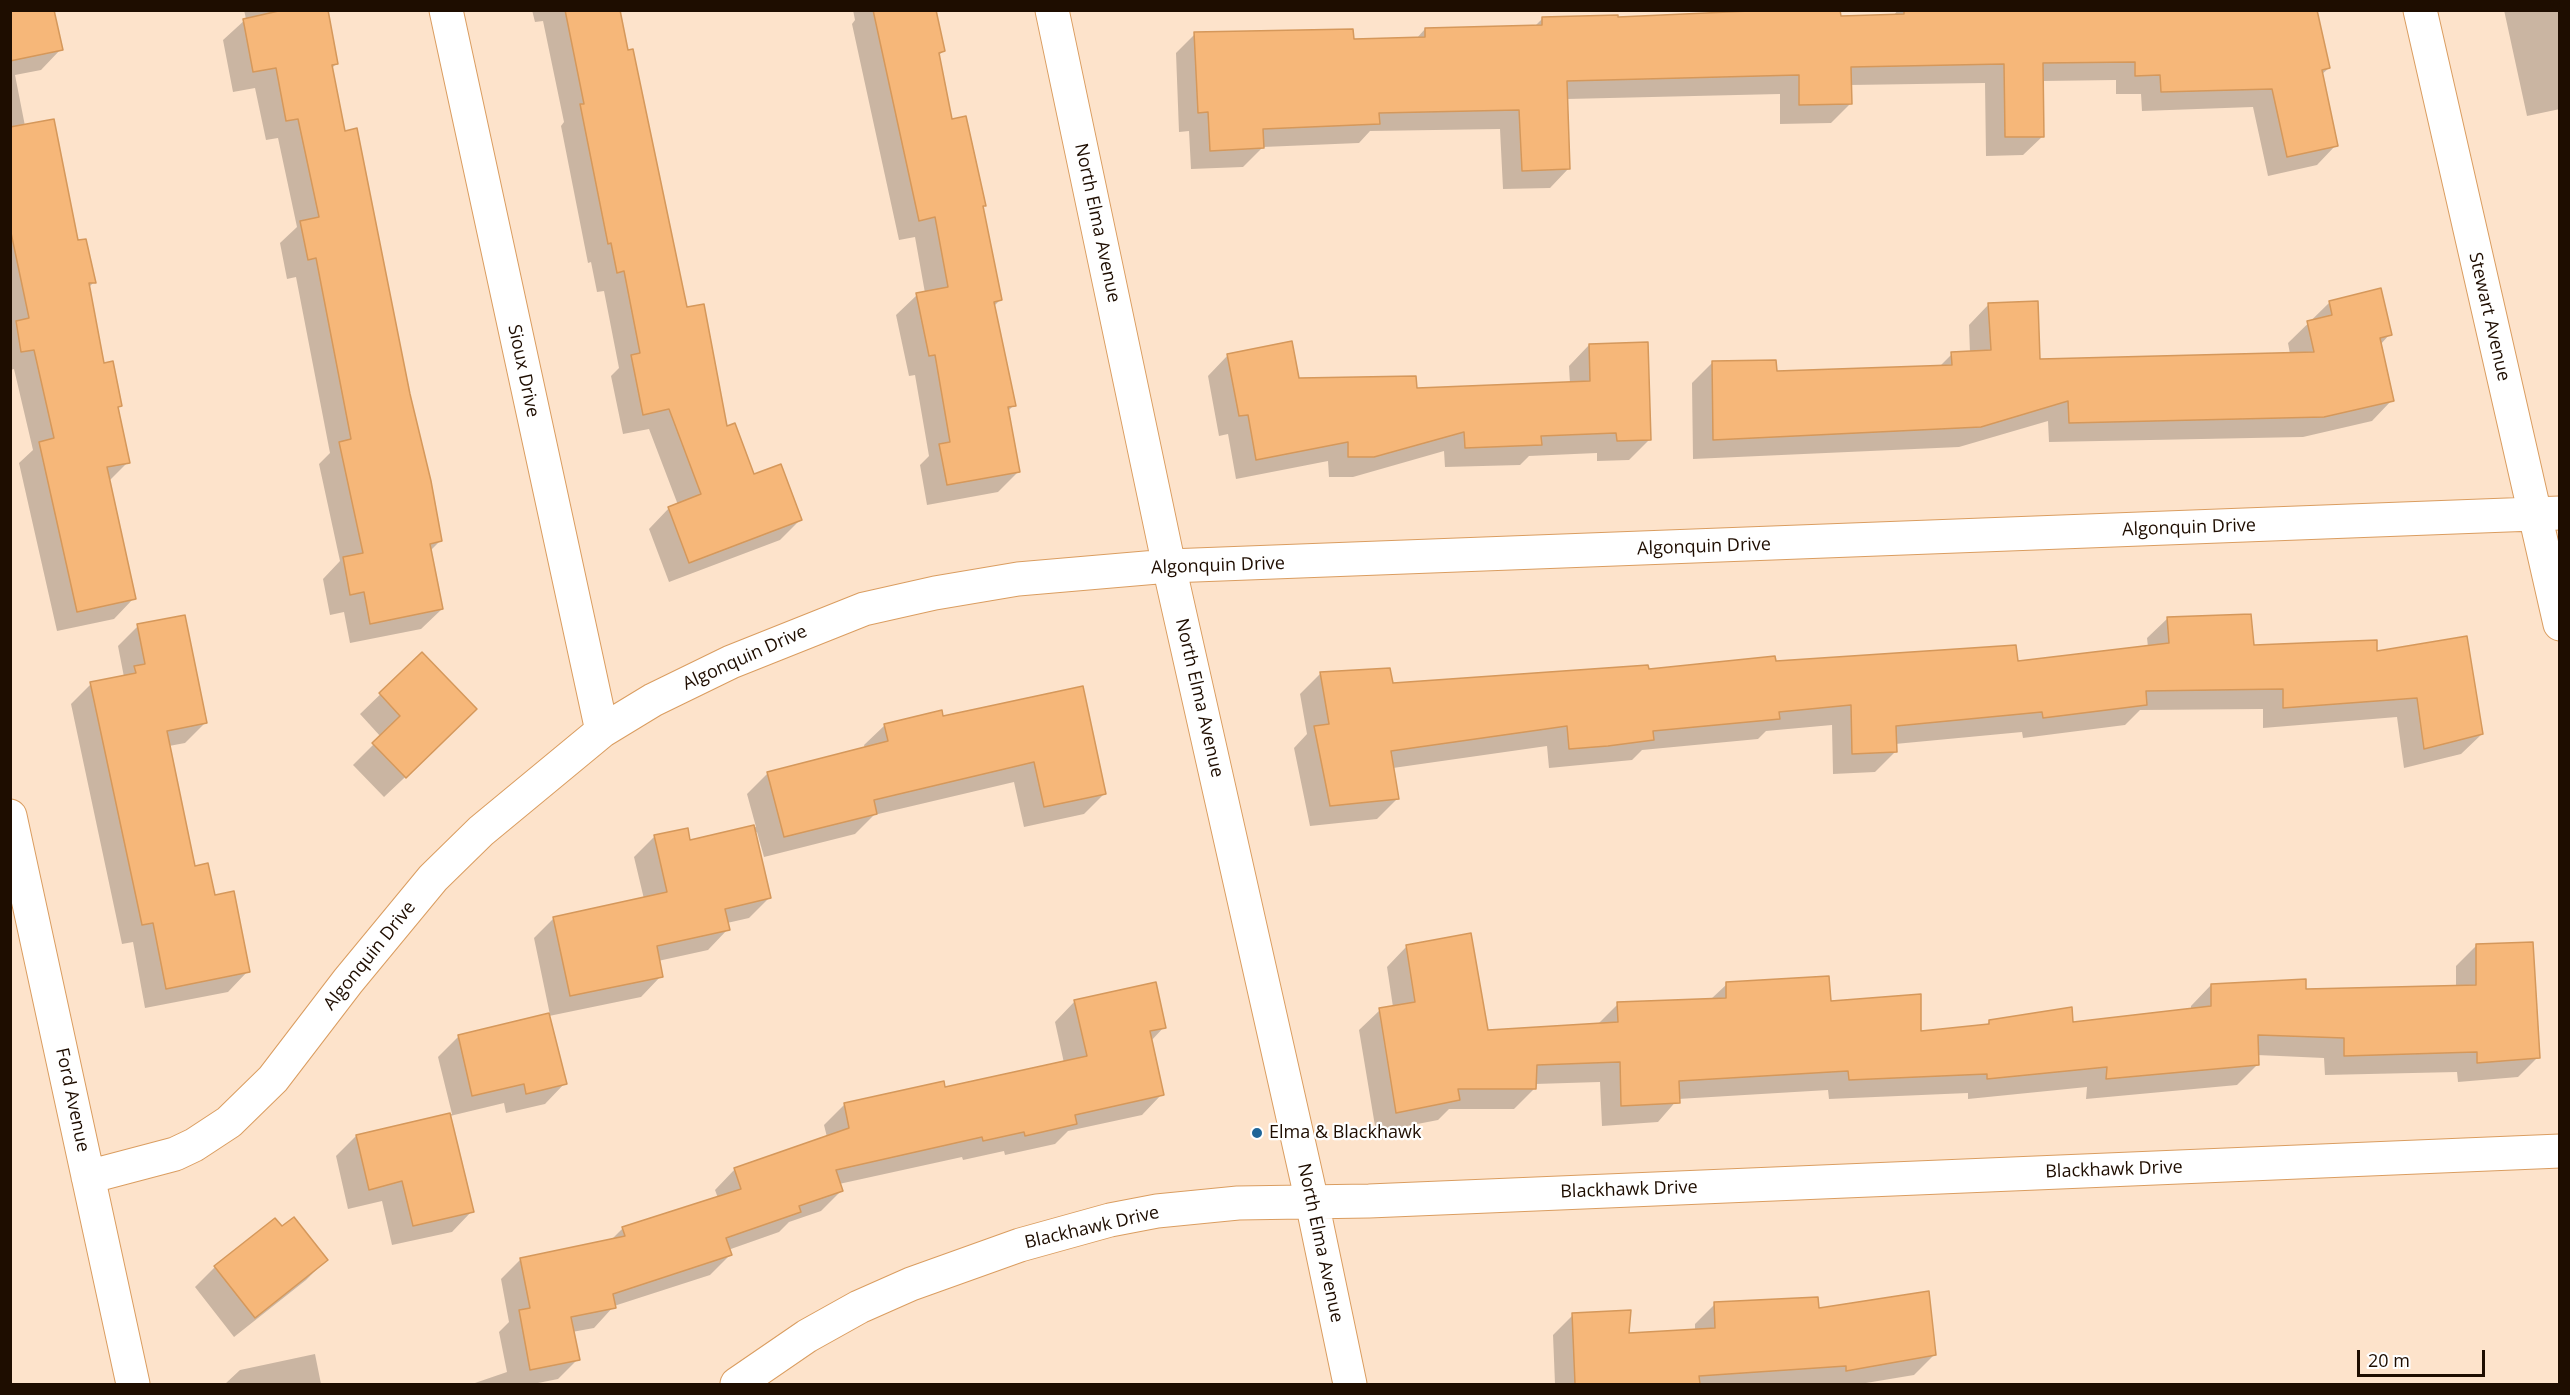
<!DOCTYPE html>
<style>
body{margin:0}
#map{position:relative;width:2570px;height:1395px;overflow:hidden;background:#fde3cb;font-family:"Open Sans",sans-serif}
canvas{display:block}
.frame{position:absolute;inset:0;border:12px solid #1e0d00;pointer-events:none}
.scale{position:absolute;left:2357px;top:1350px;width:128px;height:27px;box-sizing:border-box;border:3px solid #1e0d00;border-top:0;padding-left:8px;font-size:18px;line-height:21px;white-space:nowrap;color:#1e0d00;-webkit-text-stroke:4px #fff;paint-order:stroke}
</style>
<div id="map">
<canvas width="2570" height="1395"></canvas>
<div class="frame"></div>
<div class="scale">20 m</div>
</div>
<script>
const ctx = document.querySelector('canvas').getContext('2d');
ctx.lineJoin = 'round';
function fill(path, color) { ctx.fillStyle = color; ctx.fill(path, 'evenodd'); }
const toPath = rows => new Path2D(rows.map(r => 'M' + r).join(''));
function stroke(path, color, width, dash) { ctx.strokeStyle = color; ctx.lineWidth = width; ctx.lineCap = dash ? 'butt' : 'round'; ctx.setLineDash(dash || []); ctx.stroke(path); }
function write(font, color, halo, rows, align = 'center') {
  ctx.font = font + ' "Open Sans",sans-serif'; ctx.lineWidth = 4.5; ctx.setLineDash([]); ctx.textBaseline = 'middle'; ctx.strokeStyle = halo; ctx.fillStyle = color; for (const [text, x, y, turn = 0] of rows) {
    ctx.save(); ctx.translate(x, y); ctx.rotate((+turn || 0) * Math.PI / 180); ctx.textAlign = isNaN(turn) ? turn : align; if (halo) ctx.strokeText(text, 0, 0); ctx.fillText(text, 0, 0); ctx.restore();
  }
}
fill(toPath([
 [10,10,61,49,41,70,15,75,25,126,94,282,88,288,103,365,121,405,117,409,128,462,109,481,134,598,114,619,57,631,19,463,33,450,14,369,10,370],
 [244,10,326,10,337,63,331,69,344,133,409,394,440,541,430,551,442,609,421,629,350,643,344,612,330,615,323,579,340,561,319,464,330,453,296,277,287,279,280,243,297,227,278,138,266,140,255,88,233,92,223,40,246,19],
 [532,10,618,10,686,309,726,428,753,476,800,520,780,540,669,582,649,529,669,508,678,505,649,429,623,434,611,376,619,368,604,291,597,292,591,262,588,263,561,126,564,122,543,21,535,22],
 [853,10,935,10,943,51,938,56,950,121,985,205,982,208,1000,300,993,307,1014,405,1007,412,1018,472,998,492,927,505,920,465,929,456,915,375,909,376,896,315,917,295,925,293,915,237,899,240,852,24,855,20],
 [1898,10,2316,10,2329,68,2321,75,2336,145,2317,165,2268,176,2253,107,2142,111,2141,94,2116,94,2116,80,2042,81,2043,136,2023,155,1986,156,1985,83,1850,85,1850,104,1831,123,1780,124,1780,94,1567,99,1569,168,1550,188,1503,189,1500,129,1370,131,1359,143,1263,147,1243,167,1191,169,1189,131,1179,132,1176,53,1195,34,1352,40,1416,39,1425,29,1534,27,1542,19,1839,17,1893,16],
 [2504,10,2560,10,2560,109,2527,116],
 [2330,302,2390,334,2380,345,2392,400,2372,421,2303,437,2049,442,2048,421,1959,447,1693,459,1692,383,1712,363,1775,373,1939,367,1952,354,1970,353,1969,325,1989,304,2039,360,2290,354,2288,343],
 [1589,345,1649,440,1629,460,1597,461,1597,453,1529,456,1520,465,1445,467,1444,451,1353,477,1329,477,1328,461,1236,479,1228,434,1219,436,1208,376,1228,355,1298,379,1415,389,1570,384,1569,366],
 [2168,618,2253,646,2376,653,2482,734,2461,754,2404,768,2397,717,2263,728,2263,709,2140,710,2125,725,2023,738,2022,732,1895,744,1895,752,1875,772,1833,774,1832,725,1766,731,1758,739,1642,750,1632,760,1549,768,1547,746,1393,768,1398,798,1377,819,1310,826,1294,748,1307,734,1300,694,1320,674,1392,685,1774,662,2017,663,2148,647,2147,638],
 [138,626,205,723,185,743,169,746,194,867,248,971,228,992,145,1008,133,942,122,944,71,704,91,684,124,677,118,646],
 [422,654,455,730,384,797,353,765,381,737,360,714],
 [942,718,1104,794,1084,814,1024,827,1014,782,874,815,855,834,764,857,757,832,755,833,769,898,749,918,727,923,728,929,708,950,658,961,661,976,641,997,549,1016,565,1083,545,1104,506,1113,504,1103,450,1116,472,1211,452,1232,392,1245,382,1201,348,1209,336,1156,356,1136,452,1114,438,1057,458,1037,550,1015,534,938,554,918,644,899,634,857,655,836,689,841,756,827,747,794,768,773,865,749,864,745,885,725],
 [2477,945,2538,1057,2518,1077,2458,1082,2457,1072,2325,1075,2324,1058,2257,1055,2257,1065,2237,1085,2086,1099,2087,1087,1968,1099,1968,1093,1829,1099,1828,1090,1678,1099,1658,1122,1602,1126,1600,1082,1535,1084,1535,1088,1514,1109,1449,1109,1438,1120,1376,1132,1359,1030,1380,1010,1393,1007,1387,967,1407,946,1487,1032,1598,1024,1618,1004,1710,1000,1727,984,1830,1003,1920,1033,1985,1026,1990,1021,2071,1024,2191,1010,2191,1006,2211,985,2305,990,2456,987,2456,966],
 [1075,1001,1164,1027,1151,1041,1162,1094,1142,1115,1068,1131,1055,1144,1005,1155,1004,1151,963,1160,962,1157,839,1184,841,1191,821,1211,789,1222,779,1232,728,1250,730,1255,710,1275,614,1306,594,1328,572,1332,578,1359,558,1379,533,1384,472,1384,507,1372,499,1332,509,1322,501,1279,521,1259,611,1240,623,1228,718,1198,715,1190,735,1169,827,1137,824,1125,845,1104,944,1089,1064,1063,1055,1022],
 [282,1228,326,1260,306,1280,234,1337,195,1287,215,1267],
 [1715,1304,1818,1309,1934,1355,1914,1375,1860,1384,1555,1384,1553,1335,1573,1315,1628,1334,1695,1331,1695,1324],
 [315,1354,321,1384,225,1384,240,1370]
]), '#0003');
const building = toPath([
 [10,10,54,10,63,50,10,61,10,10],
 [283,10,328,10,338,64,332,65,345,131,357,128,410,394,431,481,442,541,430,544,443,609,370,624,364,592,350,595,343,557,363,553,339,442,351,439,316,258,308,260,300,221,319,217,298,119,286,121,276,68,253,72,243,19,283,10],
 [565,10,620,10,628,50,633,49,687,307,704,304,727,426,735,423,754,474,781,464,802,520,689,563,668,507,701,494,669,409,643,415,631,355,640,353,624,271,617,273,611,243,608,244,580,104,584,104,565,10],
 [873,10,936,10,945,51,939,53,952,119,966,116,986,206,983,206,1002,300,994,302,1016,406,1008,407,1020,472,947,485,939,444,950,442,935,355,929,356,916,293,948,287,935,217,919,221,873,10],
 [1772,10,1840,10,1841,16,1904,14,1904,10,2317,10,2330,68,2322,70,2338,146,2287,157,2272,89,2161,92,2160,75,2135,76,2135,62,2043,63,2044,137,2005,137,2004,64,1851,67,1852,104,1799,105,1799,75,1567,81,1570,169,1522,171,1519,110,1379,113,1380,124,1263,129,1264,148,1210,151,1208,112,1198,113,1194,32,1353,29,1354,39,1425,37,1425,28,1542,25,1542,17,1618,15,1618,17,1772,10],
 [54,119,78,240,86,239,96,283,89,283,104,363,113,361,122,406,118,407,130,463,107,467,136,599,77,612,39,442,54,438,34,350,21,352,16,321,29,318,10,228,10,127,54,119],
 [2381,288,2392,335,2380,338,2394,401,2324,417,2069,423,2068,401,1981,427,1713,440,1712,361,1776,360,1777,371,1952,365,1951,352,1991,350,1988,303,2038,301,2040,359,2314,352,2307,321,2332,315,2329,301,2381,288],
 [1292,341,1299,378,1416,376,1417,388,1590,381,1589,344,1648,342,1651,440,1617,441,1616,433,1541,436,1542,445,1465,448,1464,432,1374,457,1348,457,1348,442,1256,460,1248,415,1239,416,1227,354,1292,341],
 [2251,614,2254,645,2377,640,2377,651,2467,636,2483,734,2424,749,2417,698,2283,708,2283,689,2146,691,2147,705,2043,718,2042,712,1896,726,1897,752,1852,754,1851,705,1779,712,1780,719,1653,731,1654,740,1608,746,1569,749,1567,726,1391,751,1399,799,1330,806,1314,726,1329,724,1320,672,1390,668,1393,683,1648,665,1649,669,1775,656,1776,661,2016,645,2018,661,2169,643,2167,617,2251,614],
 [185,615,207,723,167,731,195,866,208,863,215,895,234,891,250,972,166,989,153,923,142,925,90,682,136,673,134,666,145,664,137,624,185,615],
 [422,652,477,709,406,778,372,743,400,716,379,693,422,652],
 [1083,686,1106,794,1044,807,1034,762,874,800,877,814,784,837,767,772,888,741,884,724,942,710,943,716,1083,686],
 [754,825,771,898,725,909,730,930,657,946,663,977,570,996,553,917,667,892,654,835,688,828,690,840,754,825],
 [1471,933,1488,1030,1618,1022,1617,1002,1726,998,1726,982,1829,976,1831,1001,1921,994,1921,1031,1989,1024,1989,1020,2072,1007,2073,1022,2211,1006,2211,984,2306,979,2306,989,2476,985,2476,944,2533,942,2540,1058,2477,1063,2477,1052,2344,1056,2344,1038,2258,1035,2259,1065,2106,1079,2107,1067,1987,1079,1987,1074,1849,1080,1848,1071,1679,1081,1680,1103,1621,1106,1620,1062,1537,1065,1536,1089,1458,1089,1460,1100,1396,1113,1379,1008,1415,1002,1406,945,1471,933],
 [1156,982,1166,1028,1150,1031,1164,1095,1075,1115,1077,1124,1025,1136,1024,1132,983,1141,982,1137,836,1170,843,1191,799,1206,801,1212,726,1238,732,1255,613,1294,616,1308,571,1317,580,1360,530,1370,519,1310,530,1308,520,1258,625,1236,622,1227,741,1189,734,1168,849,1128,844,1103,944,1081,945,1087,1087,1056,1074,1000,1156,982],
 [549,1013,567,1084,526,1094,524,1084,472,1096,458,1035,549,1013],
 [450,1113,474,1212,413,1226,402,1181,369,1190,356,1135,450,1113],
 [294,1217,328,1260,255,1318,214,1266,275,1218,282,1226,294,1217],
 [1929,1291,1936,1355,1846,1371,1846,1366,1699,1376,1700,1384,1575,1384,1572,1313,1631,1310,1629,1333,1715,1328,1714,1302,1818,1297,1819,1308,1929,1291]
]);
fill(building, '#f6b779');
stroke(building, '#d5985b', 1.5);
const minor = toPath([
 [446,10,602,731],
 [1052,10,1169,566,1312,1202,1350,1384],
 [2420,10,2560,624],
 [10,816,133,1384],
 [88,1177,175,1154,194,1145,229,1122,273,1079,348,981,433,878,481,831,602,731,653,700,731,662,864,609,935,593,1018,579,1169,566,2560,513],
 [737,1384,807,1336,859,1307,911,1284,1020,1245,1110,1220,1157,1211,1238,1203,1369,1201,2560,1151]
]);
stroke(minor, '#da9d60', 35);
stroke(minor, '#fff', 33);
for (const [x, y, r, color] of [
 [1257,1133,6,"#1e6599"]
]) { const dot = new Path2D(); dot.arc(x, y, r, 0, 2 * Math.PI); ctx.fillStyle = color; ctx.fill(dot); stroke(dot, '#fff', 2); }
write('18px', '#1e0d00', '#fff', [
 ["North Elma Avenue",1097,223,78],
 ["Stewart Avenue",2489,317,77],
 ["Sioux Drive",523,371,78],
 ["Algonquin Drive",2189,528,-2],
 ["Algonquin Drive",1704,547,-2],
 ["Algonquin Drive",1218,566,-2],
 ["Algonquin Drive",745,658,-24],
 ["North Elma Avenue",1199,698,77],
 ["Algonquin Drive",370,956,-51],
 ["Ford Avenue",72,1100,78],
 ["Blackhawk Drive",2114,1170,-2],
 ["Blackhawk Drive",1629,1190,-2],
 ["Blackhawk Drive",1092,1228,-13],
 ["North Elma Avenue",1320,1243,78]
]);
write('18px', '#1e0d00', '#fff', [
 ["Elma & Blackhawk",1269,1133]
], 'left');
</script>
